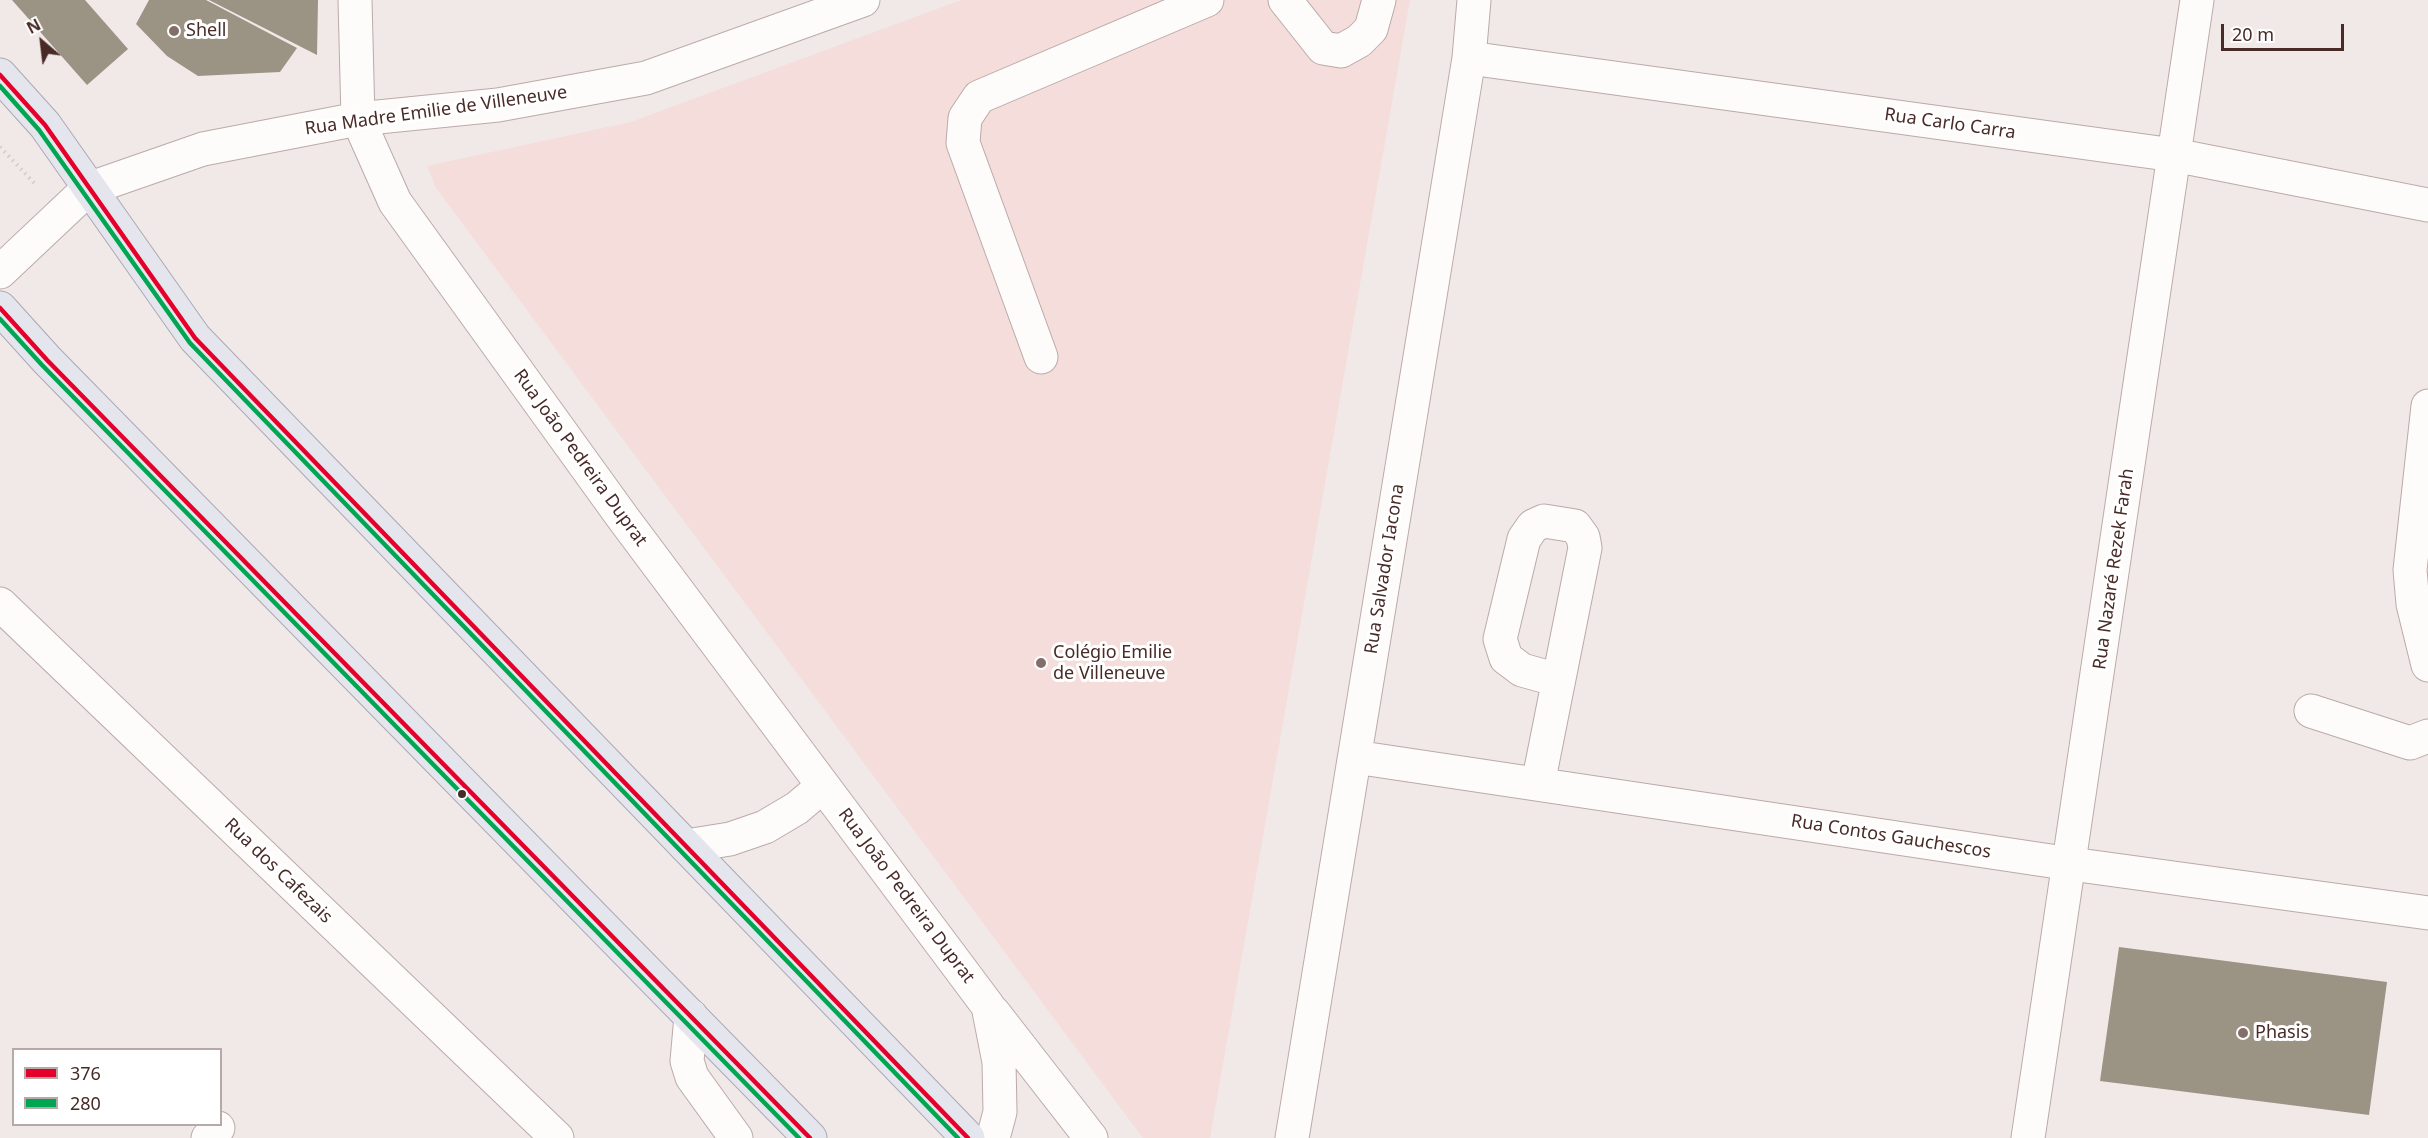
<!DOCTYPE html>
<meta charset="utf-8">
<style>
body{margin:0}
#map{position:relative;width:2428px;height:1138px;overflow:hidden;background:#f1e9e7;font-family:"Noto Sans",sans-serif}
canvas{display:block}
.legend{position:absolute;left:12px;top:1048px;width:210px;height:78px;box-sizing:border-box;background:#fff;border:2px solid #b6aaa9;margin:0;padding:8px 10px;list-style:none;font-size:18px;color:#482b27}
.legend li{display:flex;align-items:center;gap:12px;height:30px}
.legend b{width:30px;border:2px solid #b6aaa9}
.north{position:absolute;left:12px;top:12px;width:60px;height:60px;-webkit-text-stroke:4px #fff;paint-order:stroke;rotate:332deg;font-size:16px;font-weight:700;line-height:24px;text-align:center;color:#482b27}
.north::after{content:'';display:block;margin:auto;width:21px;height:27px;background:#482b27;clip-path:polygon(50% 0,100% 100%,50% 72%,0 100%)}
.scale{position:absolute;left:2221px;top:24px;width:123px;height:27px;box-sizing:border-box;border:3px solid #482b27;border-top:0;padding-left:8px;font-size:18px;line-height:21px;white-space:nowrap;color:#482b27;-webkit-text-stroke:4px #fff;paint-order:stroke}
</style>
<div id="map">
<canvas width="2428" height="1138"></canvas>
<ul class="legend">
<li><b style="height:8px;background:#e4002b"></b>376</li>
<li><b style="height:8px;background:#00a651"></b>280</li>
</ul>
<div class="north">N</div>
<div class="scale">20 m</div>
</div>
<script>
const ctx = document.querySelector('canvas').getContext('2d');
ctx.lineJoin = 'round';
function fill(path, color) { ctx.fillStyle = color; ctx.fill(path, 'evenodd'); }
const toPath = rows => new Path2D(rows.map(r => 'M' + r).join(''));
function stroke(path, color, width, dash) { ctx.strokeStyle = color; ctx.lineWidth = width; ctx.lineCap = dash ? 'butt' : 'round'; ctx.setLineDash(dash || []); ctx.stroke(path); }
function write(font, color, halo, rows, align = 'center') {
  ctx.font = font + ' "Noto Sans",sans-serif'; ctx.lineWidth = 6; ctx.setLineDash([]); ctx.textBaseline = 'middle'; ctx.strokeStyle = halo; ctx.fillStyle = color; for (const [text, x, y, turn = 0] of rows) {
    ctx.save(); ctx.translate(x, y); ctx.rotate((+turn || 0) * Math.PI / 180); ctx.textAlign = isNaN(turn) ? turn : align; if (halo) ctx.strokeText(text, 0, 0); ctx.fillText(text, 0, 0); ctx.restore();
  }
}
fill(toPath([
 [961,0,1410,0,1210,1138,1143,1138,436,188,427,166,631,122]
]), '#f4ddda');
fill(toPath([
 [12,0,85,0,128,49,87,85],
 [149,0,206,0,297,48,280,72,198,76,167,56,136,24],
 [209,0,318,0,317,55],
 [2119,947,2387,982,2369,1115,2100,1081]
]), '#9b9384');
const minor = toPath([
 [355,0,358,119,395,202,623,518,988,1006,999,1062,1000,1112,993,1138],
 [1285,0,1323,48,1341,51,1359,41,1371,29,1379,0],
 [1469,58,2174,155,2428,205],
 [0,272,88,189,203,149,358,119,498,105,646,78,863,0],
 [1041,357,963,143,965,118,979,97,1207,0],
 [2428,406,2410,570,2413,604,2428,665],
 [0,604,557,1138],
 [2311,711,2410,743,2428,736],
 [1355,757,2071,864,2428,913],
 [1538,784,1585,548,1583,537,1575,526,1544,521,1533,526,1524,539,1500,639,1506,658,1522,670,1558,680],
 [686,846,730,839,765,827,797,808,823,786],
 [993,1012,1091,1138],
 [691,1016,687,1061,692,1077,736,1138],
 [208,1138,218,1128],
 [1292,1138,1469,58,1474,0],
 [2028,1138,2197,0]
]);
const major = toPath([
 [0,75,45,125,195,338,968,1138],
 [0,308,47,360,810,1138]
]);
stroke(minor, '#bbaaa8', 35);
stroke(major, '#aaa8b3', 35);
stroke(toPath([
 [0,147,37,186]
]), '#d0caca', 4, [1.5, 4.5]);
stroke(minor, '#fdfcfb', 33);
stroke(major, '#e5e6ed', 33);
stroke(toPath([
 [0,75,45,125,195,338,968,1138],
 [0,308,47,360,810,1138]
]), '#e4002b', 4.5);
stroke(toPath([
 [0,86,39,130,190,343,958,1138],
 [0,319,42,365,799,1138]
]), '#00a651', 4.5);
for (const [x, y, r, color] of [
 [174,31,6,"#836e6a"],
 [1041,663,6,"#836e6a"],
 [462,794,5,"#482b27"],
 [2243,1033,6,"#836e6a"]
]) { const dot = new Path2D(); dot.arc(x, y, r, 0, 2 * Math.PI); ctx.fillStyle = color; ctx.fill(dot); stroke(dot, '#fff', 2); }
write('18px', '#482b27', '#fff', [
 ["Shell",186,31],
 ["Colégio Emilie",1053,653],
 ["de Villeneuve",1053,674],
 ["Phasis",2255,1033]
], 'left');
write('18px', '#482b27', '#fff', [
 ["Rua Madre Emilie de Villeneuve",436,111,-8],
 ["Rua Carlo Carra",1950,124,8],
 ["Rua João Pedreira Duprat",580,458,54],
 ["Rua Salvador Iacona",1385,569,-81],
 ["Rua Nazaré Rezek Farah",2114,569,-82],
 ["Rua Contos Gauchescos",1891,837,9],
 ["Rua dos Cafezais",278,871,44],
 ["Rua João Pedreira Duprat",906,896,53]
]);
</script>
